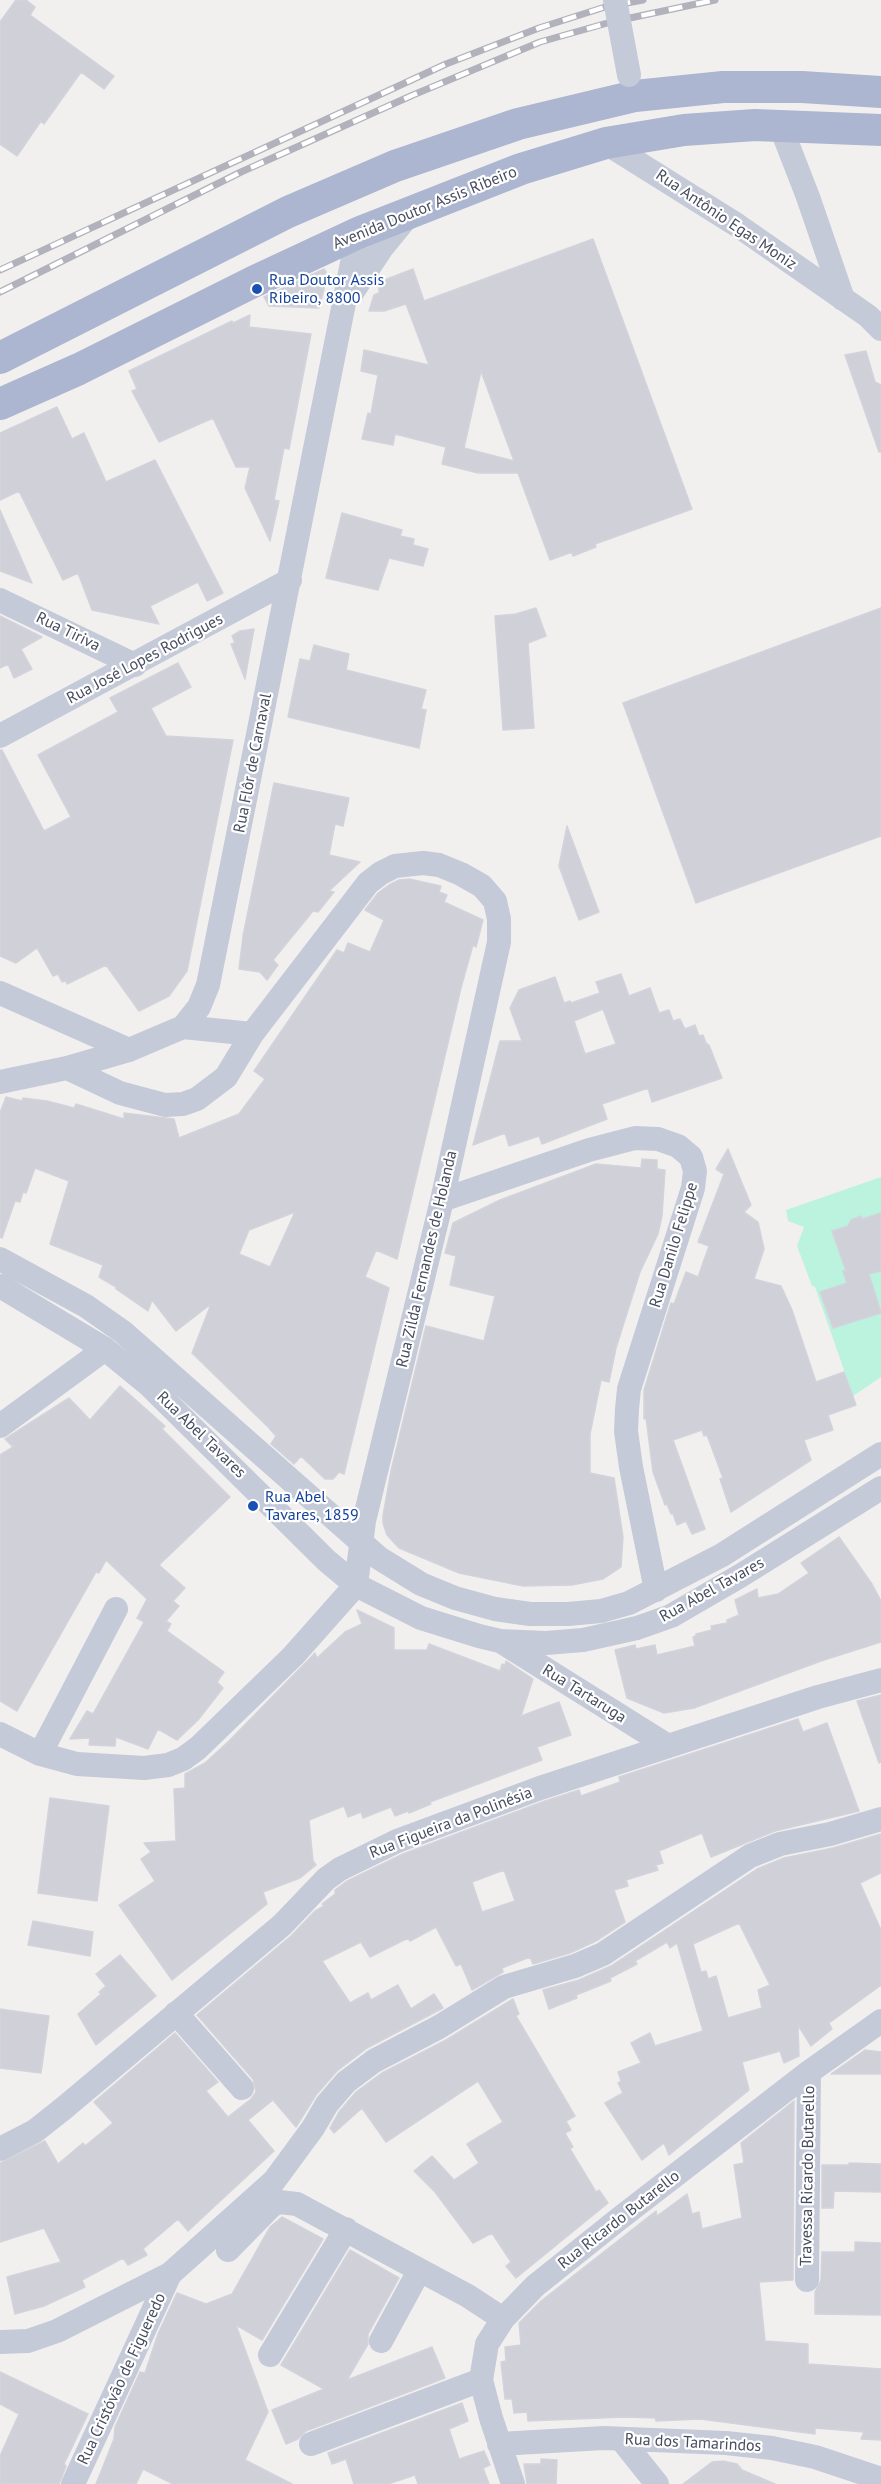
<!DOCTYPE html>
<meta charset="utf-8">
<style>
body{margin:0}
canvas{display:block;background:#f2f0ef}
</style>
<canvas width="881" height="2484"></canvas>
<script>
const ctx = document.querySelector('canvas').getContext('2d');
ctx.lineJoin = 'round';
function fill(path, color) { ctx.fillStyle = color; ctx.fill(path, 'evenodd'); }
const toPath = rows => new Path2D(rows.map(r => 'M' + r).join(''));
function stroke(path, color, width, dash) { ctx.strokeStyle = color; ctx.lineWidth = width; ctx.lineCap = dash ? 'butt' : 'round'; ctx.setLineDash(dash || []); ctx.stroke(path); }
function write(font, color, halo, rows, align = 'center') {
  ctx.font = font + ' "PT Sans",sans-serif'; ctx.lineWidth = 4.5; ctx.setLineDash([]); ctx.textBaseline = 'middle'; ctx.strokeStyle = halo; ctx.fillStyle = color; for (const [text, x, y, turn = 0] of rows) {
    ctx.save(); ctx.translate(x, y); ctx.rotate((+turn || 0) * Math.PI / 180); ctx.textAlign = isNaN(turn) ? turn : align; if (halo) ctx.strokeText(text, 0, 0); ctx.fillText(text, 0, 0); ctx.restore();
  }
}
fill(toPath([
 [881,1177,881,1377,853,1396,815,1287,812,1286,797,1246,804,1227,788,1221,786,1210]
]), '#bbf3df');
const building = toPath([
 [16,0,26,0,35,7,30,15,114,76,104,89,81,72,44,124,41,121,17,156,0,144,0,22,16,0],
 [593,239,692,509,595,544,596,547,573,556,572,552,550,560,518,473,478,473,442,464,446,447,395,434,393,445,362,439,368,413,371,414,378,375,361,371,364,350,429,365,406,304,384,311,369,311,374,295,379,293,379,282,413,269,424,301,593,239],
 [481,371,514,461,464,448,481,371],
 [324,269,326,272,324,289,319,308,269,306,264,297,324,269],
 [250,315,249,327,311,334,289,449,284,448,274,500,279,501,270,541,245,488,250,467,236,467,213,418,159,442,132,391,137,389,129,371,232,321,233,323,250,315],
 [866,351,875,382,881,385,881,452,879,452,845,355,866,351],
 [57,407,72,439,84,433,106,482,155,460,223,593,207,601,198,582,150,606,159,624,92,610,78,573,63,580,19,491,0,500,0,433,57,407],
 [0,510,32,583,0,571,0,510],
 [342,513,402,530,400,536,414,539,413,545,428,549,423,566,389,558,378,590,326,578,342,513],
 [536,608,546,636,528,643,534,728,503,730,495,616,516,614,536,608],
 [881,608,881,836,696,903,623,703,881,608],
 [0,616,42,637,21,649,32,669,14,678,8,664,0,668,0,616],
 [254,629,249,656,245,679,231,644,235,643,232,636,240,631,254,629],
 [314,645,349,654,346,670,426,690,421,709,426,710,419,748,288,717,300,659,310,661,314,645],
 [178,663,191,687,151,708,166,736,233,740,187,971,169,996,139,1011,106,965,67,984,66,981,62,982,58,974,53,976,37,948,16,963,0,956,0,750,2,750,44,831,71,817,38,755,118,712,110,698,178,663],
 [274,783,349,798,343,826,335,824,329,855,360,862,329,891,334,892,318,912,313,911,273,960,278,965,267,980,260,972,239,969,243,936,274,783],
 [567,826,599,912,579,920,559,866,567,826],
 [409,879,441,886,439,892,447,895,444,902,483,920,476,947,473,945,461,988,397,1259,376,1250,365,1277,389,1288,344,1474,339,1472,333,1479,325,1479,301,1456,294,1464,271,1444,276,1436,268,1427,192,1353,211,1304,176,1331,152,1300,148,1311,116,1289,116,1287,99,1277,103,1265,50,1244,69,1181,35,1168,26,1193,23,1192,20,1202,15,1201,2,1238,0,1237,0,1113,6,1097,22,1101,23,1098,47,1101,74,1108,76,1104,124,1119,124,1113,174,1119,179,1138,239,1114,265,1079,254,1071,337,950,344,953,348,943,370,952,384,920,365,910,378,893,389,885,399,880,409,879],
 [295,1212,270,1267,239,1254,249,1230,295,1212],
 [621,974,629,996,650,988,659,1013,669,1010,673,1021,680,1019,685,1029,695,1025,699,1036,703,1035,706,1043,709,1045,722,1078,652,1102,648,1088,602,1104,607,1119,542,1144,539,1136,509,1146,505,1133,473,1145,500,1041,522,1041,510,1008,519,990,555,977,564,1003,570,1001,571,1003,600,993,596,982,621,974],
 [603,1009,616,1044,585,1054,574,1021,603,1009],
 [728,1149,751,1205,744,1212,758,1222,764,1249,754,1279,781,1286,792,1310,816,1382,844,1372,856,1405,828,1415,833,1430,804,1440,811,1460,731,1512,720,1479,723,1478,707,1435,704,1436,702,1430,673,1440,705,1529,692,1534,686,1521,677,1525,673,1514,671,1514,667,1504,665,1505,653,1472,646,1418,644,1419,644,1390,671,1303,674,1304,686,1272,698,1277,709,1246,698,1242,724,1174,716,1169,728,1149],
 [642,1159,657,1160,657,1169,665,1170,662,1216,658,1234,640,1272,616,1348,609,1382,601,1380,590,1434,590,1473,614,1478,623,1537,621,1567,603,1579,572,1585,523,1586,459,1573,399,1548,387,1535,383,1523,383,1516,391,1471,426,1326,484,1341,495,1296,450,1285,456,1256,445,1253,453,1223,500,1200,596,1164,641,1168,642,1159],
 [881,1213,881,1271,869,1274,881,1313,833,1328,820,1292,847,1283,843,1271,846,1271,832,1231,848,1226,851,1220,861,1216,862,1219,881,1213],
 [120,1386,165,1426,162,1429,230,1497,159,1565,185,1588,173,1601,179,1606,166,1621,171,1624,167,1631,224,1672,217,1682,223,1688,198,1720,177,1740,158,1729,148,1749,116,1737,115,1746,89,1745,90,1738,70,1739,87,1711,93,1714,144,1622,137,1618,147,1599,106,1560,99,1573,96,1572,17,1711,0,1701,0,1455,13,1447,5,1439,69,1398,90,1420,120,1386],
 [839,1537,872,1584,881,1601,881,1642,821,1661,694,1708,664,1713,627,1698,615,1650,635,1645,636,1649,655,1645,657,1655,695,1646,693,1637,696,1636,696,1634,712,1630,711,1626,727,1623,727,1620,739,1615,735,1600,757,1589,758,1598,778,1594,809,1573,801,1563,839,1537],
 [357,1610,394,1628,394,1650,427,1650,429,1644,500,1671,502,1664,505,1665,506,1661,533,1679,521,1716,559,1702,571,1735,537,1747,542,1760,430,1802,431,1804,409,1813,408,1811,395,1816,391,1807,363,1818,361,1812,348,1817,344,1806,309,1820,313,1861,316,1865,300,1878,263,1892,267,1904,172,1980,119,1905,155,1881,141,1859,151,1852,144,1843,176,1841,174,1789,185,1788,185,1774,205,1763,229,1741,315,1653,317,1658,345,1632,362,1624,357,1610],
 [881,1695,881,1762,879,1763,857,1701,881,1695],
 [798,1719,803,1732,827,1723,859,1811,775,1831,711,1857,702,1833,659,1851,663,1863,656,1865,658,1870,626,1880,628,1886,614,1890,625,1922,596,1941,570,1953,533,1964,530,1957,502,1968,503,1972,472,1990,461,1964,456,1966,436,1927,410,1941,408,1938,370,1957,361,1942,322,1961,350,2003,368,1993,371,2000,398,1985,411,2009,434,1994,443,2008,367,2048,337,2071,316,2095,296,2127,273,2100,248,2120,274,2151,188,2231,178,2219,143,2249,147,2255,128,2265,123,2258,82,2280,85,2287,44,2306,15,2314,7,2277,61,2262,44,2228,0,2242,0,2163,45,2141,58,2164,83,2143,85,2146,113,2123,94,2102,175,2033,218,2082,206,2091,228,2117,251,2099,256,2092,253,2079,197,2015,291,1936,315,1911,324,1906,322,1904,335,1894,335,1890,347,1881,403,1854,545,1801,579,1790,581,1796,620,1782,619,1777,798,1719],
 [504,1870,515,1901,482,1912,472,1882,504,1870],
 [50,1798,109,1806,97,1901,38,1893,50,1798],
 [881,1834,881,1873,860,1883,881,1930,881,1985,829,2023,832,2029,811,2046,798,2025,799,2056,784,2063,780,2051,742,2062,749,2090,669,2155,664,2143,642,2160,605,2103,623,2093,618,2083,621,2081,618,2072,641,2063,631,2043,650,2033,655,2046,703,2031,677,1943,670,1948,667,1942,635,1961,637,1964,610,1978,611,1981,576,1995,577,1998,549,2009,543,1990,579,1980,611,1966,757,1869,784,1858,833,1848,881,1834],
 [739,1923,770,1985,758,1990,762,2008,728,2018,716,1976,708,1979,706,1971,701,1972,693,1944,739,1923],
 [33,1921,93,1932,90,1956,28,1945,33,1921],
 [120,1955,156,1996,96,2045,78,2014,101,1994,99,1992,106,1986,96,1974,120,1955],
 [513,1999,519,2014,516,2016,575,2116,566,2121,571,2130,565,2133,573,2147,570,2149,596,2192,599,2190,608,2203,516,2278,506,2266,511,2262,492,2233,473,2243,435,2192,414,2171,432,2156,454,2180,479,2163,467,2144,503,2122,478,2081,386,2142,362,2108,334,2133,330,2128,339,2112,356,2092,382,2073,446,2040,513,1999],
 [0,2009,49,2016,41,2073,0,2068,0,2009],
 [865,2050,881,2052,881,2074,831,2074,865,2050],
 [794,2101,793,2280,759,2282,765,2341,808,2344,808,2364,881,2369,881,2440,861,2439,864,2432,815,2428,815,2434,700,2419,656,2421,655,2418,625,2417,528,2421,527,2412,514,2413,512,2399,505,2399,501,2362,506,2361,505,2347,521,2345,519,2323,541,2301,656,2211,657,2216,687,2194,692,2214,699,2212,702,2229,742,2218,734,2165,744,2163,741,2143,794,2101],
 [849,2163,881,2164,881,2192,834,2191,833,2208,822,2208,822,2165,849,2165,849,2163],
 [282,2217,323,2239,262,2340,236,2325,268,2412,245,2460,292,2484,173,2484,143,2469,136,2484,96,2484,114,2439,115,2427,140,2372,145,2373,158,2334,177,2293,206,2304,232,2294,270,2227,282,2217],
 [855,2242,881,2243,881,2315,815,2314,815,2292,821,2280,822,2252,855,2252,855,2242],
 [350,2250,399,2278,368,2334,368,2344,347,2380,432,2347,445,2378,306,2431,298,2439,286,2444,272,2410,324,2389,281,2365,350,2250],
 [0,2372,88,2414,64,2464,66,2466,59,2484,0,2484,0,2456,19,2414,0,2404,0,2372],
 [462,2403,468,2421,449,2429,459,2459,484,2451,490,2465,483,2468,489,2484,418,2484,415,2475,388,2484,354,2484,346,2459,332,2464,328,2453,462,2403],
 [541,2459,557,2460,556,2484,527,2484,524,2464,541,2464,541,2459],
 [723,2461,737,2464,742,2470,775,2484,683,2484,712,2462,723,2461]
]);
fill(building, '#cfd0d8');
stroke(building, '#d3d3dc', 1.5);
stroke(toPath([
 [780,125,808,197,843,299],
 [606,143,737,225,868,316,881,329],
 [351,294,381,249,412,211],
 [0,600,135,665],
 [0,736,290,580],
 [0,993,129,1050],
 [67,1068,120,1093,165,1105,183,1104,197,1099,226,1077,252,1034],
 [0,1082,67,1068,129,1050,183,1027,199,1007,208,985,358,233],
 [442,1200,589,1150,635,1138,658,1139,678,1146,691,1157,695,1171,693,1188,629,1389,627,1409,626,1431,631,1467,656,1590],
 [0,1259,86,1306,123,1332,379,1558,421,1584,455,1598,495,1609,530,1614,568,1614,601,1611,629,1603,722,1555,881,1454],
 [0,1286,105,1349,149,1385,327,1561,356,1585,421,1618,479,1636,500,1641,546,1643,583,1640,637,1628,671,1616,740,1576,881,1488],
 [0,1426,105,1349],
 [502,1642,668,1746],
 [0,1734,40,1754,77,1764,144,1768,168,1765,183,1759,198,1748,293,1656,356,1585,364,1521,442,1200,499,942,499,919,495,901,482,886,461,874,439,865,423,863,395,866,381,873,368,883,252,1034,183,1027],
 [40,1754,116,1609],
 [176,2013,242,2088],
 [0,2149,35,2131,64,2108,282,1925,326,1879,340,1869,397,1841,540,1788,818,1697,881,1680],
 [228,2250,271,2206,279,2202,297,2204,468,2296,503,2319],
 [807,2280,809,2072],
 [381,2341,419,2271],
 [0,2342,28,2341,57,2331,170,2274,274,2181,313,2128,327,2104,346,2082,374,2061,439,2027,504,1987,575,1966,603,1954,750,1856,780,1844,830,1834,881,1819],
 [270,2355,346,2229],
 [621,2439,657,2484],
 [311,2444,481,2380],
 [499,2444,604,2438,726,2443,772,2448,815,2457,881,2479],
 [73,2484,170,2274],
 [513,2484,491,2418,481,2380,487,2344,503,2319,535,2286,620,2218,809,2072,881,2021]
]), '#c5cad8', 24);
stroke(toPath([
 [0,358,288,212,395,166,518,124,635,96,723,87,802,87,881,92],
 [0,404,79,369,253,282,358,233,521,169,606,143,684,130,755,125,881,130]
]), '#adb6d0', 32);
const rail = toPath([
 [0,270,446,64,539,28,605,7,643,0],
 [0,292,241,172,413,95,540,42,611,22,715,0]
]);
stroke(rail, '#b1b2bb', 7);
stroke(rail, '#fff', 4.5, [14]);
stroke(toPath([
 [615,0,629,75]
]), '#c5cad8', 24);
for (const [x, y, r, color] of [
 [257,289,6,"#1a4fb4"],
 [253,1506,6,"#1a4fb4"]
]) { const dot = new Path2D(); dot.arc(x, y, r, 0, 2 * Math.PI); ctx.fillStyle = color; ctx.fill(dot); stroke(dot, '#fff', 2); }
write('16px', '#464d5f', '#fff', [
 ["Avenida Doutor Assis Ribeiro",425,208,-22],
 ["Rua Antônio Egas Moniz",726,220,34],
 ["Rua Tiriva",68,632,26],
 ["Rua José Lopes Rodrigues",145,659,-28],
 ["Rua Flôr de Carnaval",253,763,-79],
 ["Rua Danilo Felippe",674,1245,-73],
 ["Rua Zilda Fernandes de Holanda",427,1259,-77],
 ["Rua Abel Tavares",201,1435,44],
 ["Rua Abel Tavares",712,1590,-29],
 ["Rua Tartaruga",584,1694,32],
 ["Rua Figueira da Polinésia",451,1823,-21],
 ["Travessa Ricardo Butarello",808,2176,-89],
 ["Rua Ricardo Butarello",619,2220,-38],
 ["Rua Cristóvão de Figueredo",122,2379,-65],
 ["Rua dos Tamarindos",693,2443,3]
]);
write('16px', '#164399', '#fff', [
 ["Rua Doutor Assis",269,280],
 ["Ribeiro, 8800",269,298],
 ["Rua Abel",265,1497],
 ["Tavares, 1859",265,1515]
], 'left');
</script>
